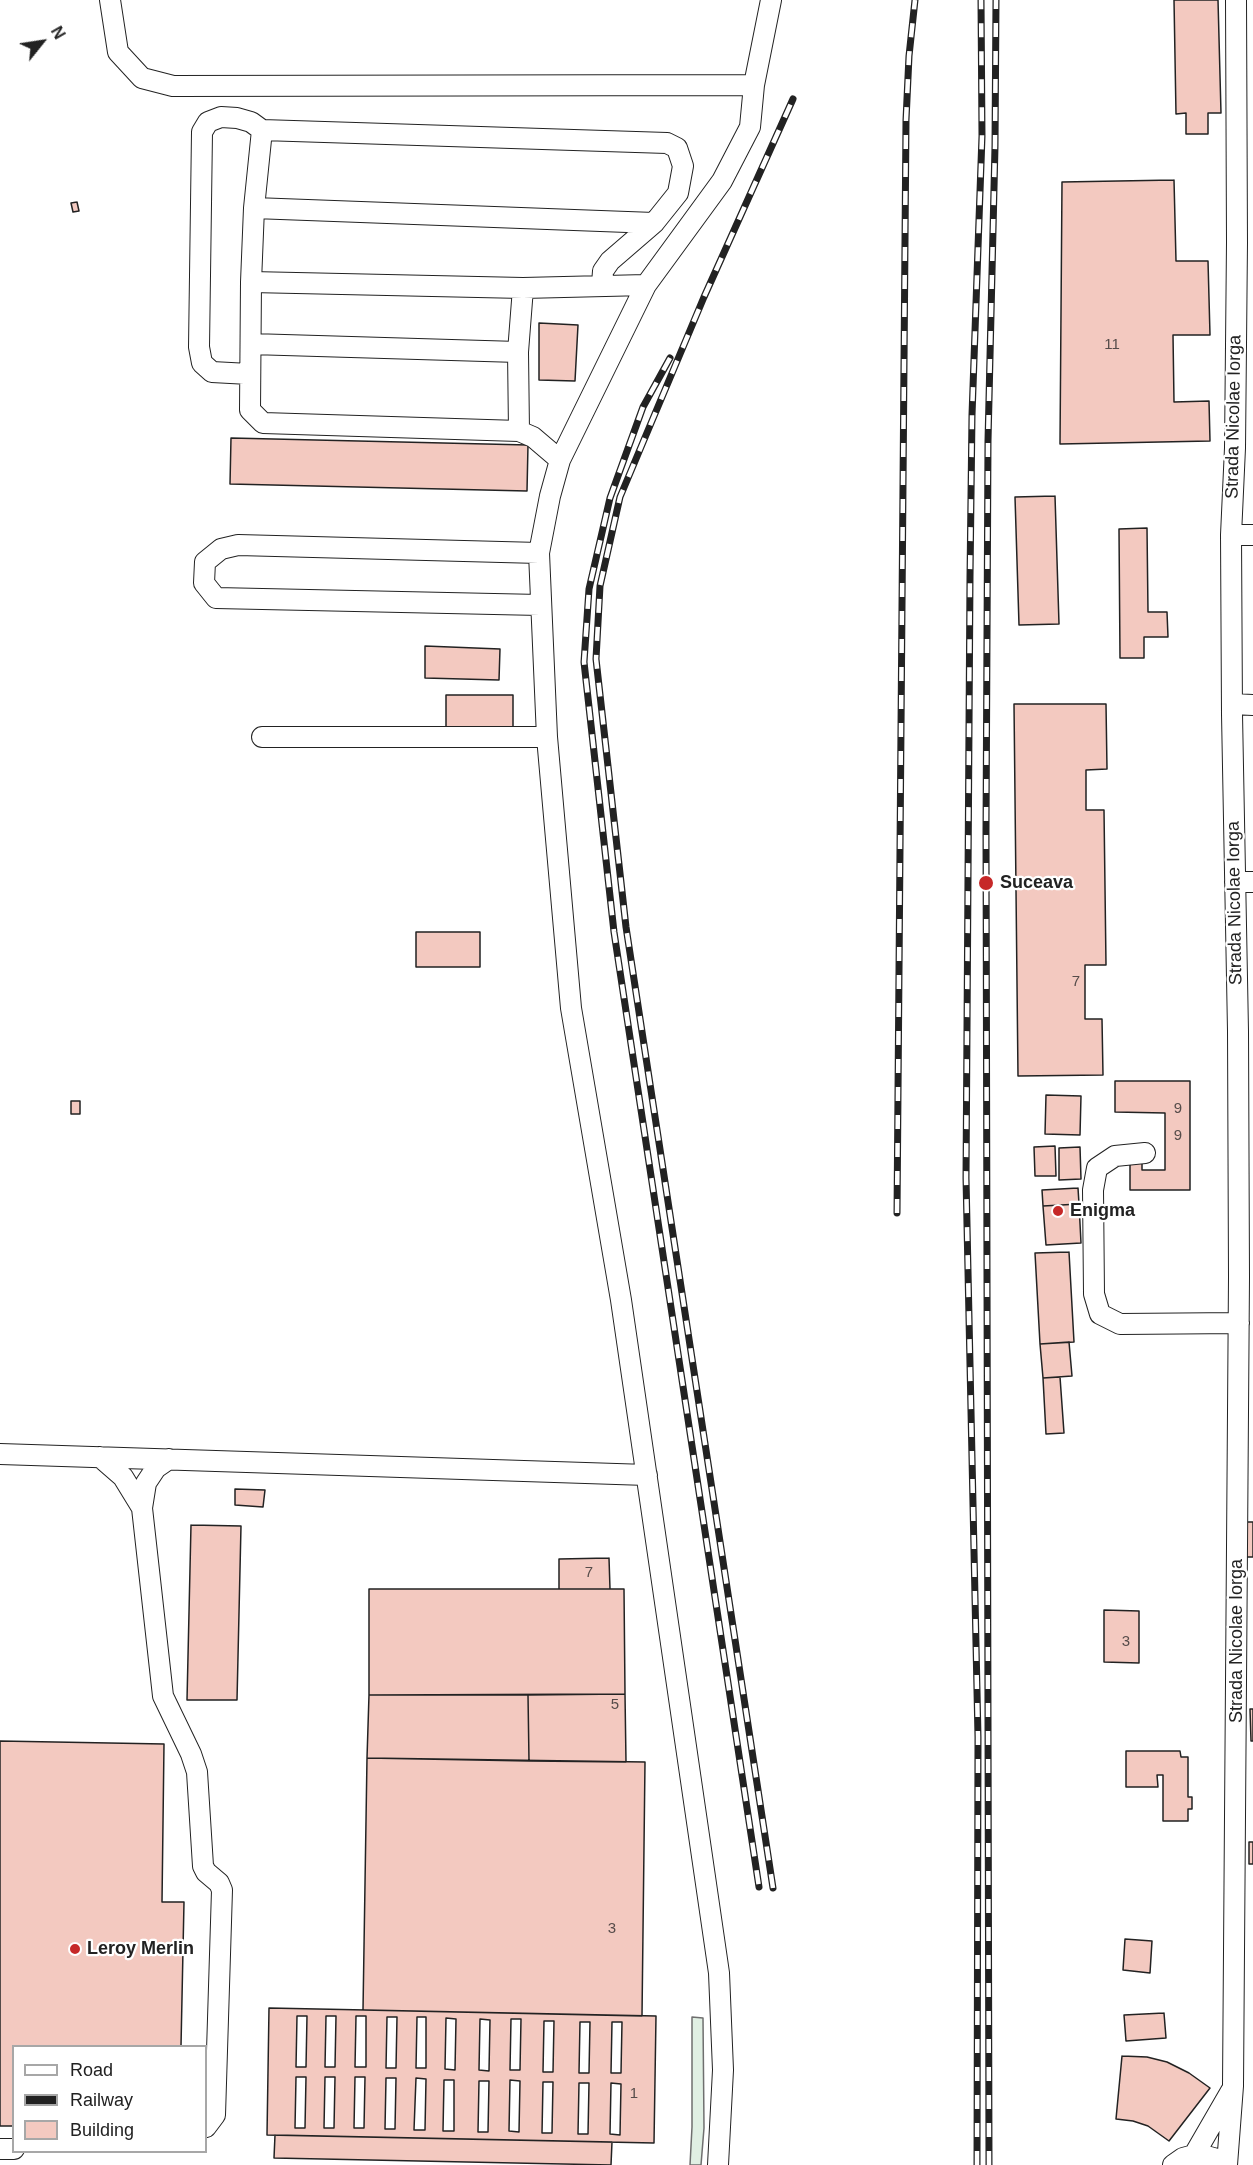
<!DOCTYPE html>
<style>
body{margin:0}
#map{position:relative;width:1253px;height:2165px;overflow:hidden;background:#fff;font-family:Helvetica,sans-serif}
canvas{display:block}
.legend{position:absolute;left:12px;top:2045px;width:195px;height:108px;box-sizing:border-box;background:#fff;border:2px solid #a7a7a7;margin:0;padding:8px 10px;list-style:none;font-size:18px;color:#222}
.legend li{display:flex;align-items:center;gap:12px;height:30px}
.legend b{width:30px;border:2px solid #a7a7a7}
.north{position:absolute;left:12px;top:12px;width:60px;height:60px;-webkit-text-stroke:4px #fff;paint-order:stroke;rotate:60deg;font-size:16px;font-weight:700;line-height:24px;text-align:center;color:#222}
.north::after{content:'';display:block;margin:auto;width:21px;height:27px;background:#222;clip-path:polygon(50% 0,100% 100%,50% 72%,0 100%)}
</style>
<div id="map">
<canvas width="1253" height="2165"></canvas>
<ul class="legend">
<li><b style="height:8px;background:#fff"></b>Road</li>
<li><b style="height:8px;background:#222"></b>Railway</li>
<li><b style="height:16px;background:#f3c9c0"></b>Building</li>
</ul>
<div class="north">N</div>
</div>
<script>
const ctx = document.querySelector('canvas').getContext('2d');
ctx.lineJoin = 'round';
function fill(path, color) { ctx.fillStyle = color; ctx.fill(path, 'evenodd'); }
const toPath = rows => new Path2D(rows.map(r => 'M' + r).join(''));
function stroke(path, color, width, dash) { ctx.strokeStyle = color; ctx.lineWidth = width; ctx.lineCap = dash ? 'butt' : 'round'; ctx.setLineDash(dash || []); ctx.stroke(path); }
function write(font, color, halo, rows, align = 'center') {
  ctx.font = font + ' Helvetica,sans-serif'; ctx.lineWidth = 4.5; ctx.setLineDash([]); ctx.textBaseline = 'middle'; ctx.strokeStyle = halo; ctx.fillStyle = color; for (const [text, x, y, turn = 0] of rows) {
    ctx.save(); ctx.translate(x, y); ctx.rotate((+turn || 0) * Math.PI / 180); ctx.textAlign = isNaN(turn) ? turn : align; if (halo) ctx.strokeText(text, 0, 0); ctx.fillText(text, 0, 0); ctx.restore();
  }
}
const green = toPath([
 [692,2017,703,2018,704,2128,701,2165,690,2165,692,2127,692,2017]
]);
fill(green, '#e0efe3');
stroke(green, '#6f6f6f', 1.5);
const building = toPath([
 [1174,0,1218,0,1221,113,1208,113,1208,134,1186,134,1186,113,1176,114,1174,0],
 [1174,180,1176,261,1208,261,1210,335,1173,335,1174,402,1209,401,1210,441,1060,444,1062,182,1174,180],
 [77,202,79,211,73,212,71,203,77,202],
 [539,323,578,325,575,381,539,380,539,323],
 [231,438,528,445,527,491,230,484,231,438],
 [1055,496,1059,624,1019,625,1015,497,1055,496],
 [1147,528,1148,612,1167,612,1168,637,1144,637,1144,658,1120,658,1119,529,1147,528],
 [425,646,500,649,499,680,425,678,425,646],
 [446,695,513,695,513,731,446,731,446,695],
 [1014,704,1106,704,1107,769,1086,770,1086,810,1104,810,1106,965,1085,965,1085,1019,1102,1019,1103,1075,1018,1076,1014,704],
 [416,932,480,932,480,967,416,967,416,932],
 [1115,1081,1190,1081,1190,1190,1130,1190,1130,1159,1142,1159,1142,1170,1165,1170,1165,1113,1115,1112,1115,1081],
 [1046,1095,1081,1096,1080,1135,1045,1134,1046,1095],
 [71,1101,80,1101,80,1114,71,1114,71,1101],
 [1055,1146,1056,1176,1035,1176,1034,1147,1055,1146],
 [1080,1147,1081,1179,1059,1180,1059,1148,1080,1147],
 [1078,1188,1079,1204,1043,1206,1042,1190,1078,1188],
 [1079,1204,1081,1243,1046,1245,1043,1206,1079,1204],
 [1069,1252,1074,1342,1040,1344,1035,1253,1069,1252],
 [1069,1342,1072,1376,1043,1378,1040,1344,1069,1342],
 [1060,1377,1064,1433,1046,1434,1043,1378,1060,1377],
 [235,1489,265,1490,263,1507,235,1505,235,1489],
 [1246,1522,1253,1522,1253,1557,1246,1557,1246,1522],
 [191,1525,241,1526,237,1700,187,1700,191,1525],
 [609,1558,610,1589,559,1589,559,1559,609,1558],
 [369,1589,624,1589,625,1694,369,1695,369,1589],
 [1104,1610,1139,1611,1139,1663,1104,1662,1104,1610],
 [625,1694,626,1762,529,1761,528,1695,625,1694],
 [369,1695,528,1695,529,1761,367,1758,369,1695],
 [1250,1709,1253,1709,1253,1741,1251,1741,1250,1709],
 [0,1741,164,1744,162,1902,184,1902,181,2046,14,2046,14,2126,0,2126,0,1741],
 [1126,1751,1180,1751,1181,1757,1188,1757,1188,1797,1192,1797,1192,1809,1188,1809,1188,1821,1163,1821,1163,1775,1157,1775,1158,1787,1126,1787,1126,1751],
 [367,1758,645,1762,642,2016,363,2010,367,1758],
 [1249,1842,1253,1842,1253,1864,1249,1864,1249,1842],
 [1125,1939,1152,1941,1150,1973,1123,1970,1125,1939],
 [269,2008,656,2016,654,2143,267,2135,269,2008],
 [1164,2013,1166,2038,1126,2041,1124,2015,1164,2013],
 [297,2016,307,2016,306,2067,296,2067,297,2016],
 [326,2016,336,2016,335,2067,325,2067,326,2016],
 [356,2016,366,2016,366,2067,355,2067,356,2016],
 [387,2017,397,2017,396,2068,386,2068,387,2017],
 [417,2017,426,2017,426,2068,416,2068,417,2017],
 [446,2018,456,2019,455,2070,445,2069,446,2018],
 [480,2019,490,2020,489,2071,479,2070,480,2019],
 [511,2019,521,2019,520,2070,510,2070,511,2019],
 [544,2021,554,2021,553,2072,543,2072,544,2021],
 [580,2022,590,2022,589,2073,579,2073,580,2022],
 [612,2022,622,2022,621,2073,611,2073,612,2022],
 [1122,2056,1147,2057,1167,2062,1189,2073,1210,2088,1169,2141,1148,2126,1133,2121,1116,2119,1122,2056],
 [296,2077,306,2077,305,2128,295,2128,296,2077],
 [325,2077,335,2077,334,2128,324,2128,325,2077],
 [355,2077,365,2077,364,2128,354,2128,355,2077],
 [386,2078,396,2078,395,2129,385,2129,386,2078],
 [416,2078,426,2079,425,2130,414,2130,416,2078],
 [444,2080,454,2080,454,2131,443,2131,444,2080],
 [510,2080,520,2081,519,2132,509,2131,510,2080],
 [479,2081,489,2081,488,2132,478,2132,479,2081],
 [543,2082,553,2082,552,2133,542,2133,543,2082],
 [579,2083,589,2083,588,2134,578,2134,579,2083],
 [611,2083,621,2084,620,2135,610,2134,611,2083],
 [275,2135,612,2142,611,2165,274,2158,275,2135]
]);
fill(building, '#f3c9c0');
stroke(building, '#222', 1.5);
const minor = toPath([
 [110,0,118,52,142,78,173,86,754,85],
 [262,130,254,208,251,282,250,410,263,423,519,431,533,437,560,460],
 [254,208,654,223],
 [251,282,523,288,646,285],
 [251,344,518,352],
 [249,374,212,372,202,363,199,347,202,132,208,122,221,117,237,118,251,122,262,130,667,143,677,148,683,166,678,193,654,223,610,261,603,271,602,284],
 [519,431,518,352,523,288],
 [1231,535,1253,535],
 [539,553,238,545,221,549,205,562,204,583,216,598,540,605],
 [1232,704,1253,705],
 [262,737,547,737],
 [1235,882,1253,882],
 [1145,1153,1115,1156,1097,1168,1093,1190,1094,1294,1100,1314,1120,1324,1239,1323],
 [0,1454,647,1475],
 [100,1457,123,1477,142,1508],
 [169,1459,156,1468,146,1483,142,1508,163,1696,191,1754,197,1772,203,1866,206,1872,219,1883,222,1890,215,2115,206,2127],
 [0,2149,14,2149],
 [1194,2155,1231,2091],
 [718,2165,723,2070,719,1973,621,1300,571,1008,547,737,539,553,550,496,560,460,646,285,722,181,750,127,754,85,771,0],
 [1173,2165,1183,2158,1194,2155,1206,2156,1217,2159,1226,2165],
 [1227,2165,1233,2086,1239,1277,1238,1031,1232,714,1231,535,1235,448,1237,242,1236,0]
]);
stroke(minor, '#222', 22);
stroke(minor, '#fff', 20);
const rail = toPath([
 [670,358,643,407,610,498,589,589,584,662,614,932,759,1887],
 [897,1213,906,120,909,56,915,0],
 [773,1888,626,927,596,659,600,586,620,497,704,297,793,99],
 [977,2165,978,1737,966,1178,970,577,972,415,982,136,981,0],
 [989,2165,986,831,988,441,995,146,996,0]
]);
stroke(rail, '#222', 7);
stroke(rail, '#fff', 4.5, [14]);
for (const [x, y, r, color] of [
 [986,883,8,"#c62828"],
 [1058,1211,6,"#c62828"],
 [75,1949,6,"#c62828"]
]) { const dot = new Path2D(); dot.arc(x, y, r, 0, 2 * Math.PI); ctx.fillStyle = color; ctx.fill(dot); stroke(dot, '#fff', 2); }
write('15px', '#564c4a', null, [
 ["11",1112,345],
 ["7",1076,982],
 ["9",1178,1109],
 ["9",1178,1136],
 ["7",589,1573],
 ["3",1126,1642],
 ["5",615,1705],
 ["3",612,1929],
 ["1",634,2094]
]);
write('18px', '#222', '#fff', [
 ["Strada Nicolae Iorga",1234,417,-89],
 ["Strada Nicolae Iorga",1235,903,-91],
 ["Strada Nicolae Iorga",1237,1641,-90]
]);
write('bold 18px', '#222', '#fff', [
 ["Suceava",1000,883],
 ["Enigma",1070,1211],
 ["Leroy Merlin",87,1949]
], 'left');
</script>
